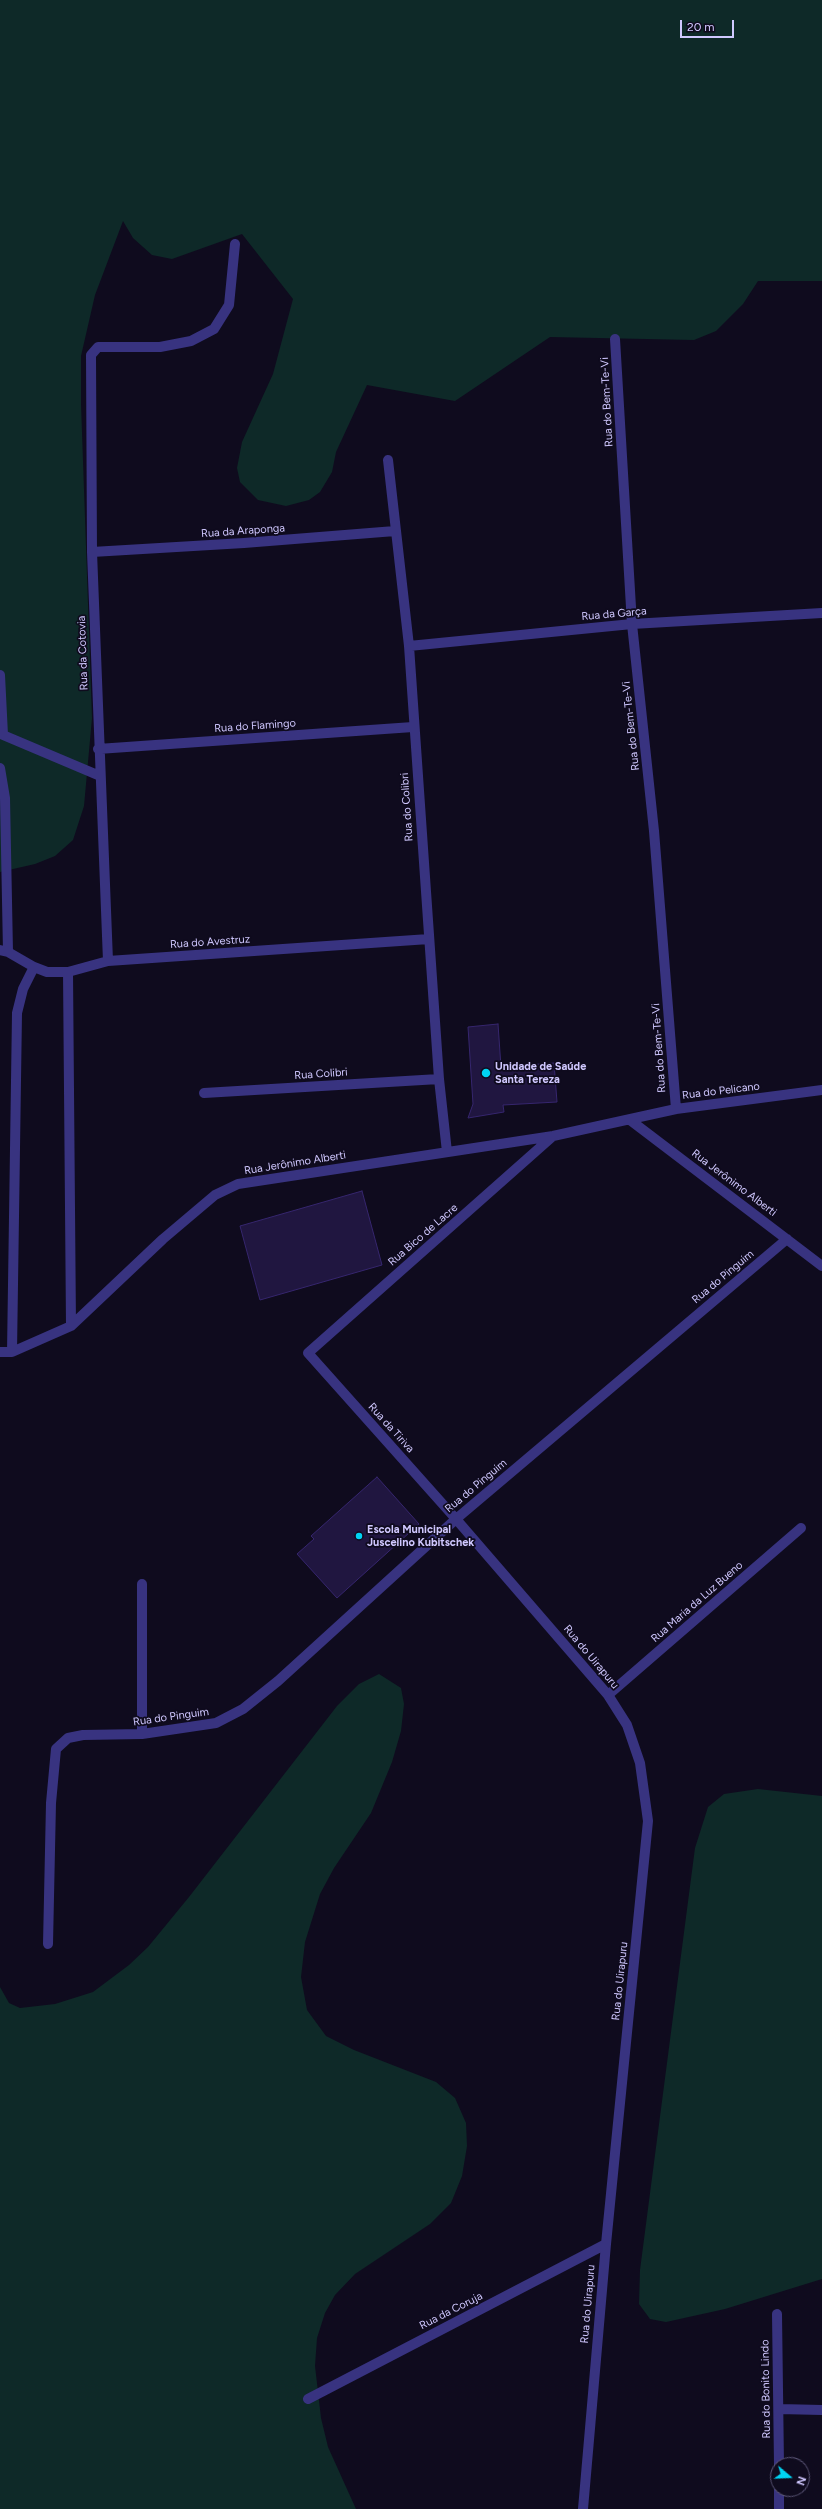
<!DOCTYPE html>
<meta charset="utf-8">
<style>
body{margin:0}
#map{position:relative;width:822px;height:2509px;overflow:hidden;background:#0f0b1e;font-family:Figtree,sans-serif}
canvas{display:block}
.north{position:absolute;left:770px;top:2457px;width:40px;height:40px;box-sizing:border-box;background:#0f0b1e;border:1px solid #5c5778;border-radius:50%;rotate:109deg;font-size:11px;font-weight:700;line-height:16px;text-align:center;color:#d0c8ff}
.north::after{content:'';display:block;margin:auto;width:14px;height:18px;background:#00d4f3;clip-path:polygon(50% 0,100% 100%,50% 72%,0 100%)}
.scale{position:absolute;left:680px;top:20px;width:54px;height:18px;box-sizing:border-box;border:2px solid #d0c8ff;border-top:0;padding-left:5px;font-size:12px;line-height:14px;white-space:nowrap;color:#d0c8ff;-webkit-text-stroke:3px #0f0b1e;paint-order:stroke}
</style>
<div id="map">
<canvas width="822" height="2509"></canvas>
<div class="north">N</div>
<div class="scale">20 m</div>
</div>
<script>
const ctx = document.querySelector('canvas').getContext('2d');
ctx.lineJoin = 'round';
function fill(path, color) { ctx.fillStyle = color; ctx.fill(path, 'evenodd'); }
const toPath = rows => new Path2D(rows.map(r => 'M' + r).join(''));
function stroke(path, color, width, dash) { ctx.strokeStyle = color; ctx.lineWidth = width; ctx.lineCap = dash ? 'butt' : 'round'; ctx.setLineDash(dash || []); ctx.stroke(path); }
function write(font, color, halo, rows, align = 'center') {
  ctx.font = font + ' Figtree,sans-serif'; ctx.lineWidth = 3.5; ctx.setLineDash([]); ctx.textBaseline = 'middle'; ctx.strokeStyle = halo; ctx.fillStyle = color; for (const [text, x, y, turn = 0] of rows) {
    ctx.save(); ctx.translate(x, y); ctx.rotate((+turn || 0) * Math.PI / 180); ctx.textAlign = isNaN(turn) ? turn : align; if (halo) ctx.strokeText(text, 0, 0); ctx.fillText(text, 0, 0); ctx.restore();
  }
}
fill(toPath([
 [0,0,822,0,822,281,758,281,743,304,716,331,694,340,550,337,455,401,367,385,336,452,332,472,320,492,309,500,286,506,258,500,240,482,237,468,242,442,273,374,293,299,242,234,172,259,152,255,133,238,123,221,95,295,81,356,81,404,92,718,84,806,73,840,55,856,35,864,0,872],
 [379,1674,401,1688,404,1704,401,1731,392,1762,371,1813,334,1868,320,1894,305,1942,301,1977,307,2010,326,2036,354,2050,436,2082,455,2098,466,2123,467,2146,462,2176,451,2203,430,2224,355,2274,335,2295,325,2313,317,2338,315,2366,321,2418,328,2447,356,2509,0,2509,0,1987,9,2003,20,2008,55,2004,93,1992,129,1965,148,1947,189,1897,337,1706,359,1684],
 [758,1789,822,1796,822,2279,725,2309,666,2322,650,2319,639,2304,640,2270,695,1848,708,1807,724,1794]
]), '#0e2928');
const building = toPath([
 [498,1024,501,1067,554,1063,557,1102,503,1105,504,1112,468,1118,473,1104,468,1027,498,1024],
 [362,1191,382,1265,260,1300,240,1226,362,1191],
 [377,1477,419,1524,337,1598,297,1554,314,1539,311,1536,377,1477]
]);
fill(building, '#201640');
stroke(building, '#36266e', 1);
stroke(toPath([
 [615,339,632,624,654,831,676,1109],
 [388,460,409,646,439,1079,447,1152],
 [92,552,244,543,395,531],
 [409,646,632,624,822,613],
 [0,675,3,735,100,776],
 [98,749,413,727],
 [0,768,5,798,8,952],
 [0,950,8,952,34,967,47,972,68,972,108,961,429,939],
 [108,961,92,552,91,355,98,347,160,347,191,341,214,329,229,305,235,244],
 [68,972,71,1326],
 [204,1093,439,1079],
 [630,1120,822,1266],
 [553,1136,308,1353,456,1519,608,1695,627,1725,640,1763,648,1821,606,2244,583,2509],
 [0,1352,12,1352,71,1326,163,1239,215,1195,238,1184,553,1136,676,1109,822,1090],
 [12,1352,17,1013,23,989,34,967],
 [142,1584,142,1734],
 [608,1695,801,1528],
 [48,1944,51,1803,56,1749,68,1738,83,1735,142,1734,216,1723,243,1709,278,1681,456,1519,787,1239],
 [777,2314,779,2465],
 [308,2399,606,2244],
 [779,2409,822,2410],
 [779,2489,779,2509]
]), '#383380', 10);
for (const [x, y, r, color] of [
 [486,1073,5,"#00d4f3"],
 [359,1536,4,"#00d4f3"]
]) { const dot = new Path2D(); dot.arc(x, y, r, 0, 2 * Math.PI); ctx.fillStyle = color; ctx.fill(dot); stroke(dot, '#0f0b1e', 1.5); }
write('11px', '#d0c8ff', '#0f0b1e', [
 ["Rua do Bem-Te-Vi",607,402,-93],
 ["Rua da Araponga",243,531,-4],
 ["Rua da Garça",614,614,-5],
 ["Rua da Cotovia",83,653,-92],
 ["Rua do Flamingo",255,726,-4],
 ["Rua do Bem-Te-Vi",631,726,-96],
 ["Rua do Colibri",407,807,-94],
 ["Rua do Avestruz",210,942,-4],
 ["Rua do Bem-Te-Vi",659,1048,-94],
 ["Rua Colibri",321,1074,-4],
 ["Rua do Pelicano",721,1091,-7],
 ["Rua Jerônimo Alberti",295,1163,-9],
 ["Rua Jerônimo Alberti",734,1183,37],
 ["Rua Bico de Lacre",423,1235,-41],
 ["Rua do Pinguim",723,1277,-40],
 ["Rua da Tiriva",391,1428,48],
 ["Rua do Pinguim",476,1486,-40],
 ["Rua Maria da Luz Bueno",697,1602,-41],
 ["Rua do Uirapuru",591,1657,50],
 ["Rua do Pinguim",171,1717,-8],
 ["Rua do Uirapuru",620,1981,-84],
 ["Rua do Uirapuru",588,2304,-85],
 ["Rua da Coruja",451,2311,-27],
 ["Rua do Bonito Lindo",766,2389,-91]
]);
write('bold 11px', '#d0c8ff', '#0f0b1e', [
 ["Unidade de Saúde",495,1067],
 ["Santa Tereza",495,1080],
 ["Escola Municipal",367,1530],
 ["Juscelino Kubitschek",367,1543]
], 'left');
</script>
